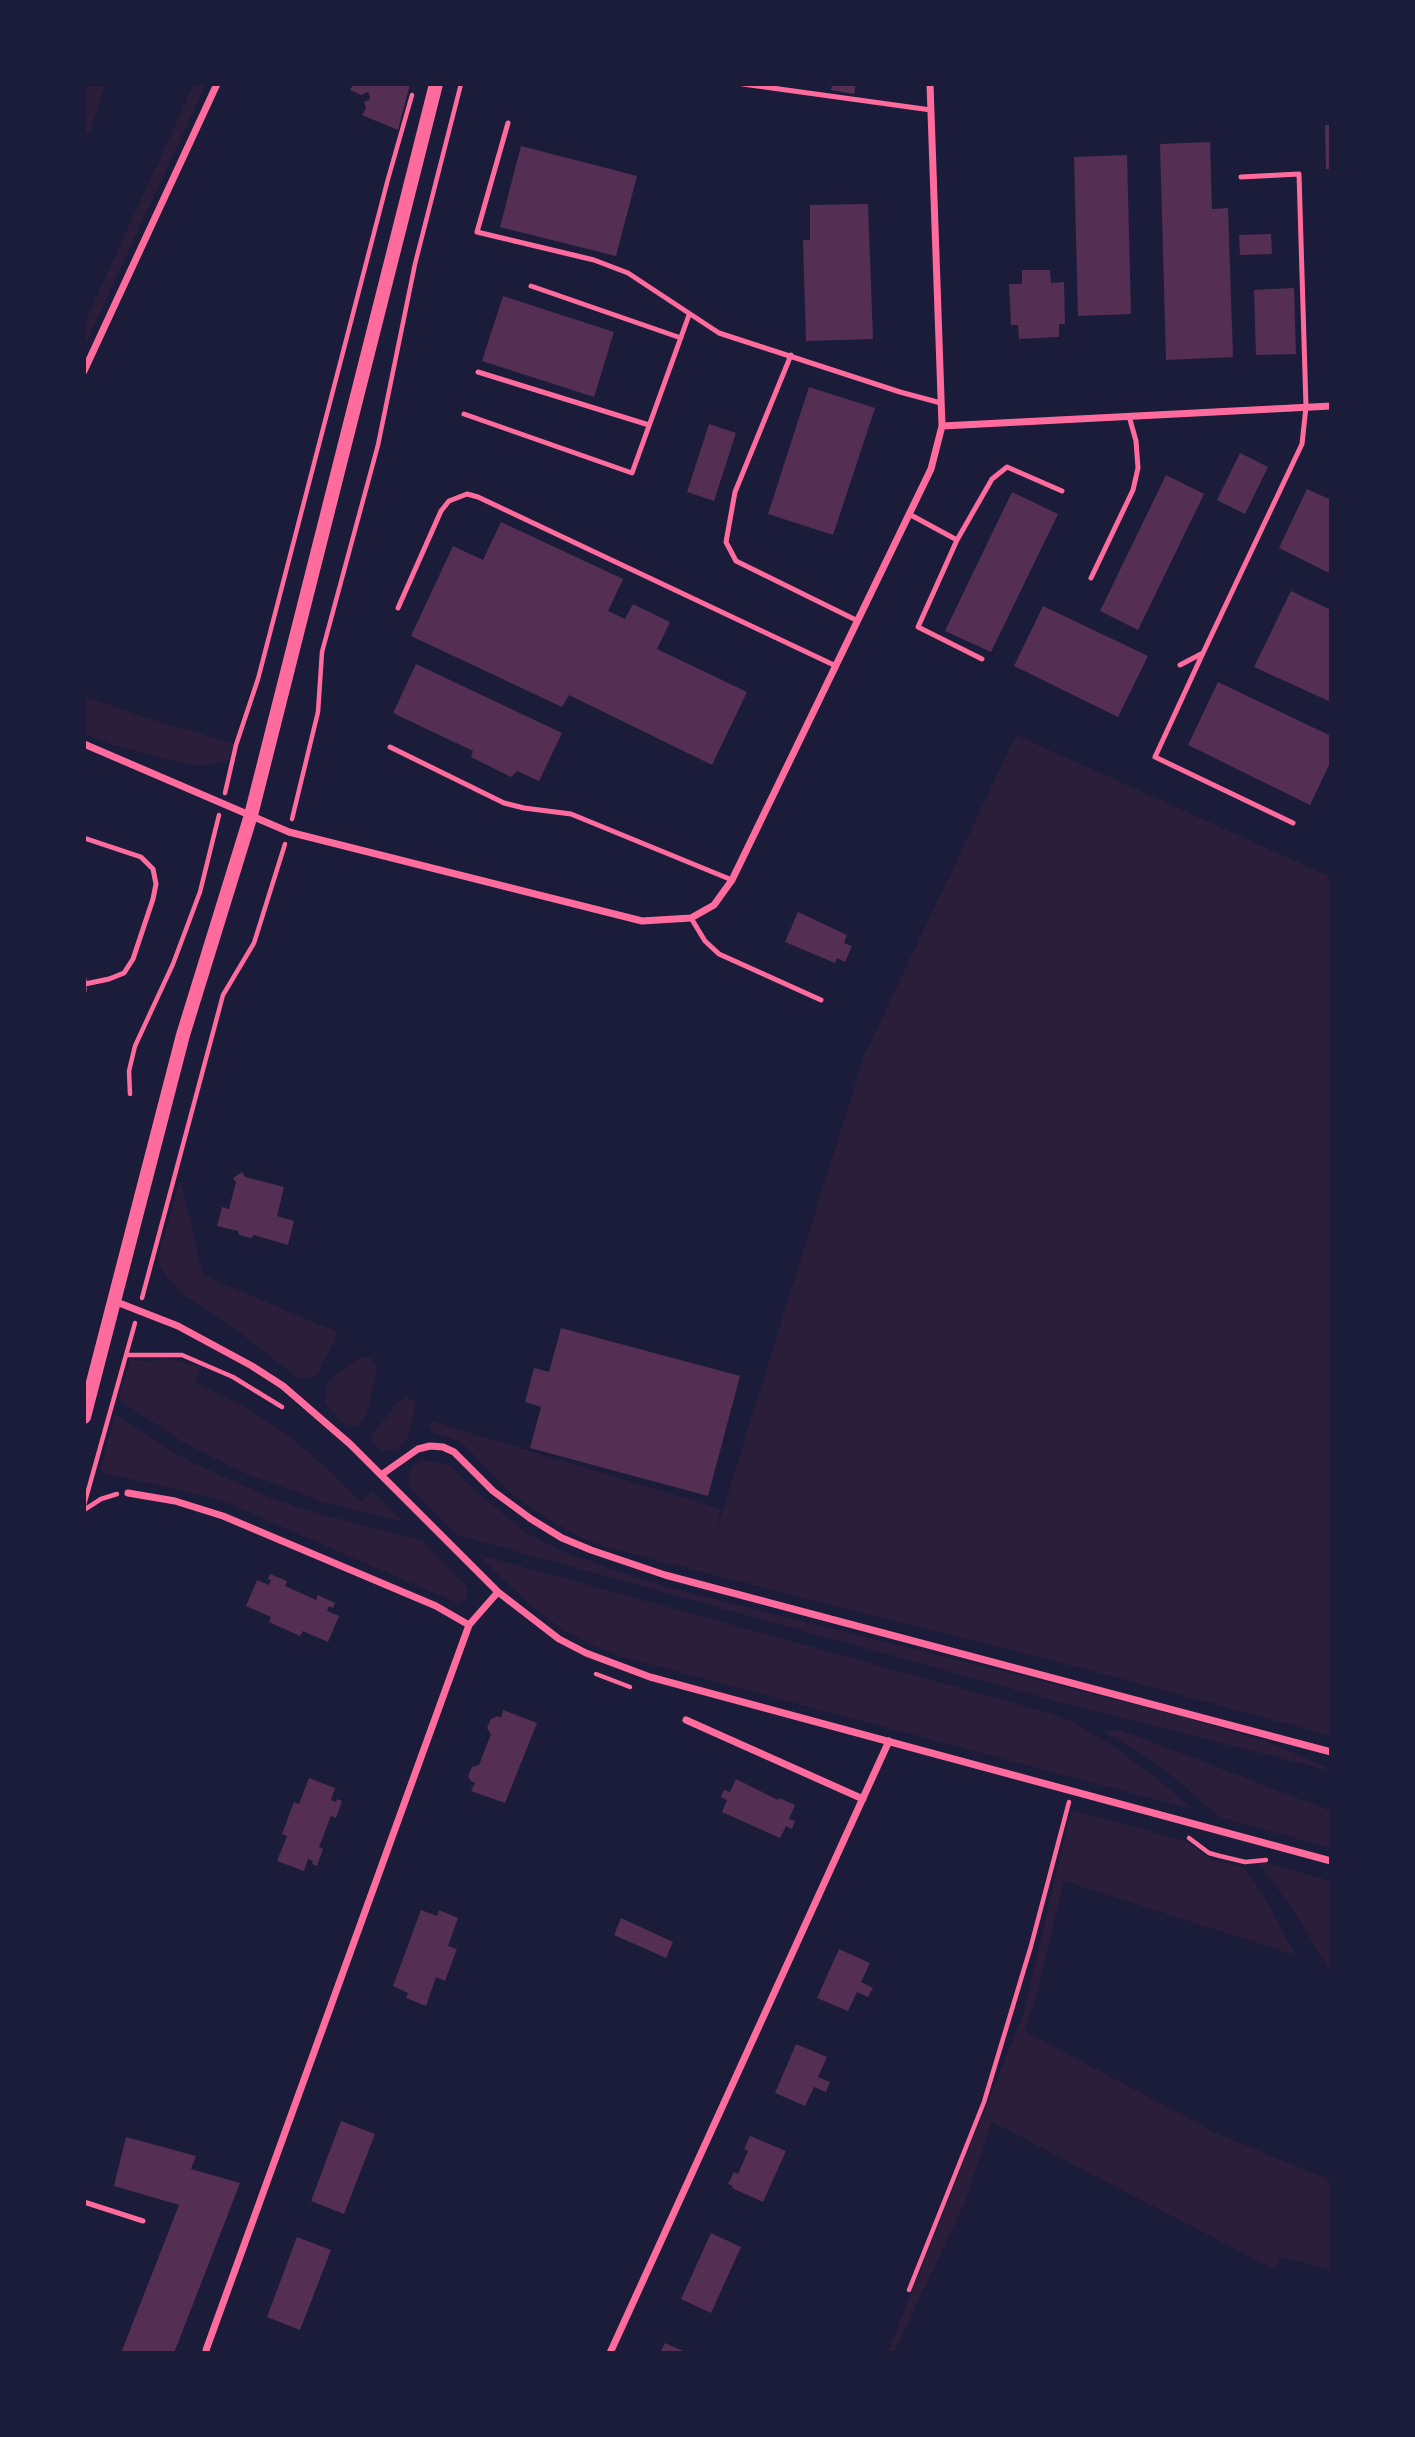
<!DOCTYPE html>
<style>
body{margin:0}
#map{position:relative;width:1415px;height:2437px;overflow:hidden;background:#1b1b3a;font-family:"IBM Plex Sans",sans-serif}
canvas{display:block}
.frame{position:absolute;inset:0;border:86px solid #1b1b3a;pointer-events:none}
</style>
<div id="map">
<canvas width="1415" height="2437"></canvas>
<div class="frame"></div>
</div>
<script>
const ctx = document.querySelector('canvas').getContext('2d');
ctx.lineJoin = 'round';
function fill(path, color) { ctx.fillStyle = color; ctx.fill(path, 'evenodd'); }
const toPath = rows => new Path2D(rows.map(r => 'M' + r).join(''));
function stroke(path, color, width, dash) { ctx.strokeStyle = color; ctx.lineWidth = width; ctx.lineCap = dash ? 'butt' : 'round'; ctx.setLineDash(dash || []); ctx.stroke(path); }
fill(toPath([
 [84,84,106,84,90,131,84,135],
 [194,84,206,84,84,347,84,324],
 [84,696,135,714,234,744,229,760,205,766,186,764,110,744,84,734],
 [1016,735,1331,877,1331,1736,1096,1672,608,1548,577,1536,542,1515,509,1492,466,1447,453,1438,434,1433,429,1427,431,1421,721,1509,715,1535,864,1056],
 [180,1179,203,1275,337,1332,329,1353,317,1374,312,1378,299,1379,239,1332,182,1293,166,1277,158,1259],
 [363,1356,372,1359,377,1366,370,1401,363,1421,358,1426,345,1425,324,1403,328,1384,333,1376],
 [166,1358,201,1367,195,1382,247,1408,281,1430,326,1467,360,1502,373,1491,403,1522,327,1503,239,1471,181,1441,119,1400,130,1359,148,1362],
 [407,1397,416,1403,407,1440,398,1449,380,1451,372,1441,372,1435,398,1402],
 [115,1414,139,1431,191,1462,276,1500,302,1509,423,1541,468,1588,467,1598,459,1604,232,1505,208,1497,100,1472],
 [423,1460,449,1465,479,1494,525,1532,560,1550,608,1568,664,1586,1176,1715,1265,1741,1331,1769,1331,1771,1052,1700,457,1535,412,1490,409,1483,410,1472,414,1465],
 [477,1554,1050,1713,1075,1723,1120,1751,1163,1783,1194,1810,615,1655,567,1632,548,1619,531,1606],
 [1121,1730,1331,1811,1331,1848,1219,1817,1181,1783,1150,1759,1102,1731],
 [1071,1810,1186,1841,1213,1860,1245,1868,1267,1901,1295,1955,1064,1881,1035,2000,1025,2031,1220,2135,1331,2180,1331,2270,1279,2256,1275,2270,992,2122,963,2206,894,2353,887,2353,1024,2012],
 [1264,1862,1331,1881,1331,1974,1296,1914,1260,1864]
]), '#2a1e3b');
fill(toPath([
 [353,84,410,84,398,130,362,115,366,108,364,102,369,100,370,97,368,92,361,95,350,90],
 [832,84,856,84,854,94,831,90],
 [1325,125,1331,125,1331,169,1326,169],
 [1210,142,1212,209,1228,208,1233,357,1166,360,1160,144],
 [521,146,637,176,616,256,500,227],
 [1127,155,1131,314,1078,316,1074,157],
 [868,204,873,339,806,341,803,240,810,240,810,205],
 [1271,234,1272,254,1240,255,1239,235],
 [1022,270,1050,270,1051,283,1064,282,1065,324,1059,324,1059,337,1019,339,1018,325,1011,325,1009,284,1022,284],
 [1294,288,1296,354,1256,355,1254,290],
 [503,296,614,332,594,397,482,361],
 [809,387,875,408,833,535,768,514],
 [709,424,736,433,714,501,687,492],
 [1240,453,1268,467,1245,514,1217,500],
 [1166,475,1204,494,1138,630,1100,611],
 [1307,489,1331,500,1331,574,1279,548],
 [1012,492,1058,514,991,652,945,631],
 [501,522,623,579,608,611,625,619,633,604,670,622,657,649,747,692,712,765,569,695,562,707,411,636,453,546,483,560],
 [1291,591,1331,610,1331,702,1254,667],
 [1043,606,1148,656,1118,717,1014,666],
 [416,664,562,733,539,781,517,771,511,777,471,757,473,751,393,713],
 [1218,682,1331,736,1331,761,1310,805,1188,745],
 [798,912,847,935,844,943,852,946,845,962,837,958,835,963,785,942],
 [242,1172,245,1177,284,1187,277,1216,294,1221,288,1245,254,1235,251,1238,239,1235,238,1231,217,1226,222,1207,229,1209,236,1182,233,1178],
 [561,1328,740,1376,708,1496,530,1448,541,1407,525,1402,534,1368,549,1372],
 [270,1574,287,1581,285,1586,316,1600,318,1595,335,1603,333,1608,329,1606,327,1611,339,1616,328,1642,303,1631,300,1636,269,1622,271,1617,246,1606,257,1580,269,1585,271,1580,268,1579],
 [503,1710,537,1723,505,1803,471,1791,475,1783,471,1781,468,1776,472,1767,479,1765,491,1734,487,1728,491,1719,497,1716,501,1718],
 [309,1778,335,1788,331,1800,336,1802,337,1799,342,1801,336,1818,331,1816,319,1847,323,1849,317,1866,312,1864,313,1861,308,1859,304,1871,277,1861,287,1836,282,1834,294,1802,299,1804],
 [736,1779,778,1800,779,1798,795,1805,789,1819,795,1821,792,1829,786,1826,780,1838,722,1812,727,1800,721,1797,724,1790,730,1792],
 [421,1910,437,1916,439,1910,458,1918,448,1946,457,1949,445,1981,436,1977,426,2006,406,1998,408,1993,393,1986],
 [621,1918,673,1942,666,1958,614,1935],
 [839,1949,870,1963,861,1982,873,1988,868,1997,857,1992,848,2011,817,1998],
 [796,2044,827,2057,818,2077,830,2082,826,2092,814,2087,805,2106,775,2093],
 [341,2121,375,2134,344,2214,311,2201],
 [750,2136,786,2151,763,2202,732,2188,733,2186,728,2184,734,2172,738,2174,748,2151,744,2149],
 [126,2137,196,2156,191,2169,240,2183,174,2353,121,2353,179,2205,114,2186],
 [711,2233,741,2247,711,2313,681,2299],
 [297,2237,331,2250,300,2330,267,2317],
 [665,2343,688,2353,660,2353]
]), '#542f53');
stroke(toPath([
 [225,793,236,745,258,679,388,179,412,95],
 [292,819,318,712,322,652,378,445,415,264,461,84],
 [130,1094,129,1071,135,1046,173,964,200,892,219,815],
 [142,1298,223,995,254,943,285,844],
 [127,1355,182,1355,233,1377,282,1407],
 [84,1505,135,1323],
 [84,1510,101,1499,117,1494],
 [596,1674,630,1687],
 [1189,1838,1209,1853,1220,1856,1245,1862,1266,1860],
 [909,2290,984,2102,1031,1946,1069,1802]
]), '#ff6b9d', 4.5);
stroke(toPath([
 [743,84,931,110],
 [508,123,477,232,594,260,628,273,719,333,900,392,941,403],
 [531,286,681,338],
 [791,355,735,492,726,542,736,561,858,621],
 [478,372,649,425],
 [464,414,632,473,689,315],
 [909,514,957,540,918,627,982,659],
 [957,540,992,479,1007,467,1062,491],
 [1091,578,1133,490,1138,468,1136,441,1129,416],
 [398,608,441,511,449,501,467,494,478,497,836,666],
 [1203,653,1155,757,1293,823],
 [1180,665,1203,653,1302,444,1306,407,1299,174,1241,177],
 [390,747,504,803,524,808,571,814,732,880],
 [84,838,141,857,153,869,156,884,153,899,133,959,124,973,109,979,85,984],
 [691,918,705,941,719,954,821,1000],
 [84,979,84,991],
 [84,2202,143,2221]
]), '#ff6b9d', 5);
stroke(toPath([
 [84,371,217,84],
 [942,426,1331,406],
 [84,744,289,832,642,921,691,918,714,905,732,880,931,469,942,426,930,84],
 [114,1301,178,1326,252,1366,283,1386,350,1444,498,1592,559,1639,586,1653,650,1677,1331,1861],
 [381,1475,418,1449,430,1446,443,1447,454,1452,493,1491,531,1519,562,1538,591,1550,665,1575,1331,1752],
 [128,1493,175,1501,223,1516,436,1606,469,1625],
 [686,1720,863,1799],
 [207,2353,206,2350,469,1625,498,1592],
 [610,2353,889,1741]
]), '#ff6b9d', 7);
stroke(toPath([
 [84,1417,183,1035,251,815,436,84]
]), '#ff6b9d', 14);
</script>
